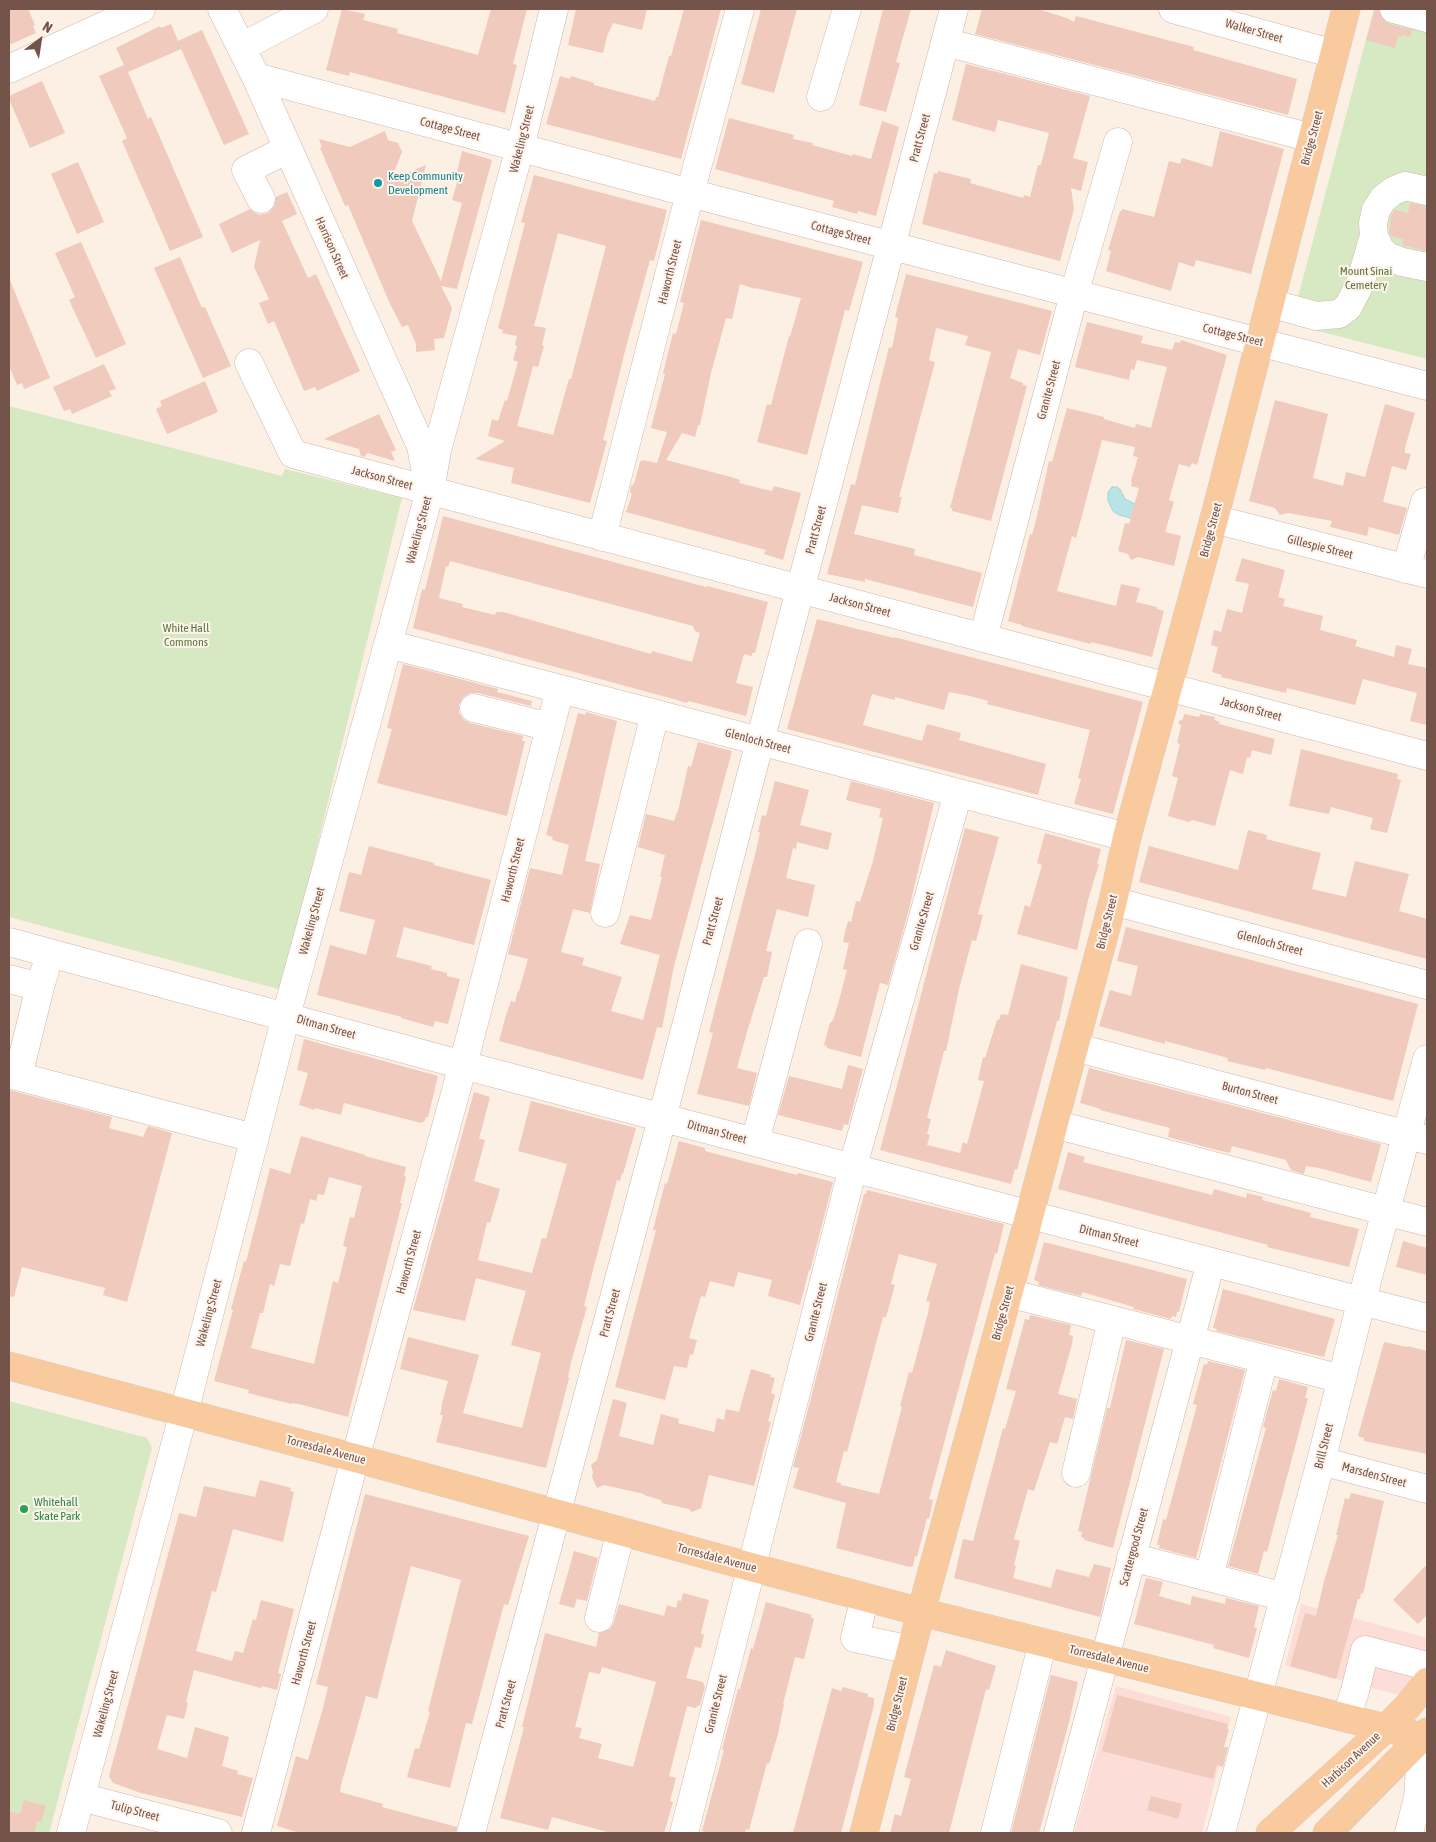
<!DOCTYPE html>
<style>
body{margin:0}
#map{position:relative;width:1436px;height:1842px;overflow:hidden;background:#fcefe4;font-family:"Asap Condensed",sans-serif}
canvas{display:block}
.frame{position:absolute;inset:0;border:10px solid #73534a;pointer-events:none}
.north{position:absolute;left:15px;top:15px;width:50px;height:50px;-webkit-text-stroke:4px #fff3ea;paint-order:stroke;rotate:31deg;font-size:14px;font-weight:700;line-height:20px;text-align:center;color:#73534a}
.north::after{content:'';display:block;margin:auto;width:18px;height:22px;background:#73534a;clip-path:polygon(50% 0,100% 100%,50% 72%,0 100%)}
</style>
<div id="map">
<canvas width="1436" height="1842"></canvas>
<div class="frame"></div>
<div class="north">N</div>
</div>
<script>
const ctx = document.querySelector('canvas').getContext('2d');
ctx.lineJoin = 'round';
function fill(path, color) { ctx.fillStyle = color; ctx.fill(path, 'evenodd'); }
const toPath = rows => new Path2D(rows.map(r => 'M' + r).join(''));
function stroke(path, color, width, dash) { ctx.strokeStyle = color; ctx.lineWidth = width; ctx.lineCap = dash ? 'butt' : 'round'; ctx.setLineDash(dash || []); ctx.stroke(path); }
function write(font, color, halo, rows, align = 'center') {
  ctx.font = font + ' "Asap Condensed",sans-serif'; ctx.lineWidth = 4; ctx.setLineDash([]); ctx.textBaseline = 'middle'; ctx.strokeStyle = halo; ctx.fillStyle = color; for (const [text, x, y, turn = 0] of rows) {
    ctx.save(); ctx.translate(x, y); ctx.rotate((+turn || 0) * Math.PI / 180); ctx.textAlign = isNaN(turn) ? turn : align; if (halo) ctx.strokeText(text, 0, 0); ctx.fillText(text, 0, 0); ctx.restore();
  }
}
fill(toPath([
 [1301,1604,1427,1638,1427,1702,1285,1666],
 [1116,1686,1231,1717,1202,1833,1074,1833]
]), '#fcddd8');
fill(toPath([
 [1374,9,1427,9,1427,359,1291,324],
 [9,406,282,476,285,469,402,498,282,990,9,917],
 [9,1401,147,1438,152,1448,49,1833,9,1833]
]), '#d7e9c3');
const water = toPath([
 [1112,487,1117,487,1120,489,1125,499,1135,504,1134,519,1119,515,1113,511,1108,501,1108,492,1112,487]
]);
fill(water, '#b9e4e5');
stroke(water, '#9fd5d6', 1);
fill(toPath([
 [9,9,28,9,35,25,33,26,36,33,9,45],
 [342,9,365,14,363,20,398,29,397,33,478,55,491,9,527,9,513,64,517,65,505,113,350,72,349,76,326,70],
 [576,9,647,9,642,30,613,23,607,36,603,53,568,45],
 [684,9,721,9,681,159,546,124,560,76,570,79,571,76,594,83,594,85,655,101,656,97,658,97,669,56,671,56],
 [761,9,797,9,774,93,741,84],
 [883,9,911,9,896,62,900,63,886,112,859,105],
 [982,9,1038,9,1067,18,1074,22,1076,16,1194,47,1193,50,1297,79,1288,115,975,34],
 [1375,9,1379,10,1383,20,1389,24,1412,30,1410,37,1402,35,1401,37,1398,36,1395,48,1366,40],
 [171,24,178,41,202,30,249,134,224,145,181,49,128,72,148,119,151,117,203,237,170,251,122,141,127,138,99,76,124,65,116,48,160,26,161,28],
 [966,64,1090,96,1073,158,1088,162,1081,191,1071,188,1074,209,1060,261,922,224,934,173,937,174,938,171,971,179,970,183,1023,198,1024,195,1030,197,1038,165,1041,165,1049,133,998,120,995,132,952,120],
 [42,81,65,133,30,148,9,99,9,96],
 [729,118,794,135,793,139,813,143,812,145,852,156,853,154,871,159,882,121,899,127,876,216,858,211,857,214,832,207,834,201,715,169],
 [385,131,388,140,398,143,402,152,391,180,426,165,412,221,441,281,462,203,452,200,457,183,455,181,462,151,492,160,457,289,441,286,452,308,444,338,434,339,435,350,416,352,416,344,408,325,402,327,390,304,348,205,345,206,320,148,322,147,319,139,350,147],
 [1220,131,1284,149,1251,274,1196,260,1194,267,1179,262,1171,291,1106,271,1111,251,1108,250,1120,211,1122,211,1122,209,1154,217,1169,161,1180,164,1182,158,1212,167],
 [78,162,104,222,77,234,51,174],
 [534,175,667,210,654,261,650,260,626,347,603,440,607,441,590,503,511,483,514,468,475,459,505,441,488,436,492,419,498,421,505,400,507,401,518,362,513,360,517,346,515,345,517,336,502,333,503,330,498,328,525,223,521,222],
 [558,233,606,246,571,379,569,379,553,435,517,426,533,366,538,367,544,346,542,345,546,328,534,326],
 [287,192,297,214,282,221,308,278,316,274,360,371,317,391,315,387,304,391,274,321,268,324,259,303,269,299,254,267,260,240,232,253,219,224,250,209,253,212,260,215,268,213,274,207,276,197],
 [1410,203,1427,206,1427,251,1402,245,1403,239,1391,236,1389,232,1391,216,1395,210,1408,213],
 [701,220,863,262,849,311,845,310,807,455,757,442,767,404,771,405,789,336,790,337,801,298,755,288,755,289,740,284,732,319,726,318,711,373,700,425,698,425,695,437,682,433,666,460,731,477,740,480,739,483,772,491,774,486,801,493,783,560,764,554,766,550,626,512,632,494,630,492,631,486,634,484,640,462,642,460,657,463,667,432,651,428,665,374,663,373,673,333,676,334,684,303,680,302],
 [81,242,126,344,96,358,69,300,75,297,55,253],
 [180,257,202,308,205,307,231,366,203,378,154,268],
 [906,274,1052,311,1040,355,1018,349,1010,378,1023,383,1023,385,1027,386,991,521,952,511,952,508,950,508,991,352,965,345,968,336,936,328,929,360,935,362,899,497,902,497,898,513,862,505,854,534,915,549,914,555,982,573,973,607,865,579,865,582,827,574,851,484,855,485,859,469,889,347,892,348,898,318,895,317],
 [9,278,50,378,24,389,22,383,17,385,9,366],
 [1087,322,1143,336,1141,343,1172,350,1175,342,1180,343,1181,340,1227,355,1197,465,1192,463,1190,467,1179,464,1169,500,1174,502,1165,532,1181,536,1174,566,1138,557,1131,560,1128,554,1118,551,1125,523,1129,524,1139,488,1131,486,1132,482,1131,481,1138,457,1133,456,1135,447,1102,440,1076,538,1072,536,1057,591,1116,606,1121,584,1140,588,1136,602,1157,607,1157,609,1164,611,1152,657,1091,642,1091,644,1075,640,1022,626,1022,625,1008,621,1030,534,1032,535,1037,516,1049,461,1052,462,1067,408,1104,417,1104,419,1135,428,1136,424,1151,428,1167,367,1137,360,1134,370,1131,369,1129,380,1075,367],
 [104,364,116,389,109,391,112,396,72,414,70,409,64,411,53,387],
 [205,381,218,412,167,434,156,409,162,406,160,401],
 [1275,400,1328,414,1313,478,1343,486,1346,472,1365,477,1385,404,1415,413,1405,448,1405,453,1411,454,1406,470,1392,466,1383,502,1407,508,1399,535,1369,527,1367,536,1330,527,1332,521,1288,513,1280,515,1275,508,1249,501],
 [379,414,396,450,391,452,395,461,368,453,364,457,361,456,359,449,324,439],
 [443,516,706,587,707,586,768,602,755,653,752,653,752,656,744,654,736,683,753,687,746,716,689,701,686,703,677,700,413,628,422,589,425,590],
 [450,561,693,626,695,631,700,633,692,662,652,651,651,654,503,612,496,612,495,615,462,607,463,604,439,598,446,566,448,567],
 [1242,558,1285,570,1278,597,1285,599,1283,606,1323,616,1320,630,1357,640,1355,646,1394,657,1396,645,1412,649,1408,664,1427,668,1427,725,1410,721,1417,693,1363,679,1355,705,1287,688,1286,693,1221,677,1222,675,1212,672,1218,647,1211,645,1214,630,1221,632,1227,609,1242,613,1249,584,1235,581],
 [817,619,894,638,894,637,1143,702,1113,814,1074,804,1081,779,1078,778,1090,730,987,704,988,701,970,696,949,692,944,710,895,697,895,700,872,694,863,725,922,741,927,724,961,733,959,740,1046,764,1038,795,787,729],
 [403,664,498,689,497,692,532,701,531,706,478,693,470,693,463,697,459,705,459,713,464,720,470,723,523,736,522,741,525,741,507,816,377,783,392,729,387,728],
 [586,712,617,721,585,861,600,864,590,913,573,909,561,952,584,958,582,965,622,977,611,1011,643,1020,660,955,620,944,630,915,651,920,662,877,660,877,665,855,638,847,646,814,674,821,679,807,688,766,691,767,698,742,732,751,674,966,662,1028,657,1027,643,1080,499,1041,506,1015,511,1001,515,1002,518,991,519,991,528,959,508,954,530,868,562,875,569,845,552,840,553,837,546,835,578,713,585,715],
 [1184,714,1199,717,1200,714,1215,717,1214,720,1220,722,1219,724,1275,739,1271,755,1252,750,1250,758,1247,757,1243,774,1230,770,1215,826,1192,820,1189,822,1168,816,1178,778,1172,776,1180,744,1177,743,1181,726,1178,722,1183,719],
 [1301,749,1398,774,1397,779,1401,780,1387,833,1370,829,1373,818,1331,807,1329,814,1289,806],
 [775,781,809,790,800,825,832,833,828,850,797,842,796,849,793,848,786,878,815,885,808,917,777,909,766,951,772,952,767,977,764,977,747,1032,737,1068,757,1073,749,1106,697,1094,713,1033,709,1032,756,851,760,832,758,832,762,815,766,816],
 [851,781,934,803,908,913,888,985,880,983,861,1057,827,1048,827,1046,824,1045,830,1023,833,1020,838,1004,847,970,843,969,849,943,843,942,845,932,848,921,851,922,856,901,860,902,873,861,883,818,879,817,881,809,846,800],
 [965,828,999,837,978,914,983,915,976,941,972,940,959,989,946,1051,944,1051,927,1118,931,1119,927,1134,930,1135,927,1145,960,1153,963,1142,967,1144,984,1081,978,1080,983,1057,985,1058,997,1020,999,1020,1001,1014,1008,1015,1021,964,1068,977,1059,1021,1057,1021,1017,1170,1015,1169,1011,1184,880,1150],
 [1248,830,1267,835,1266,839,1321,853,1312,889,1346,897,1355,861,1409,874,1399,911,1427,919,1427,959,1139,882,1149,846,1238,870],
 [1045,833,1101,849,1097,864,1099,864,1088,900,1077,950,1017,934,1025,905,1030,907,1042,865,1037,863],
 [369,846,434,863,434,865,491,880,474,945,404,927,396,957,432,966,431,969,447,973,447,976,460,979,448,1024,435,1021,433,1027,401,1018,402,1017,317,995,330,945,366,955,375,920,339,911,349,872,361,875],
 [1126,927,1418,1004,1393,1101,1266,1068,1265,1070,1227,1061,1228,1058,1165,1041,1165,1044,1099,1026,1110,990,1131,996,1138,966,1117,961],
 [304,1039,438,1076,428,1117,426,1117,424,1122,421,1122,421,1123,344,1103,341,1115,315,1108,315,1110,299,1105,308,1073,297,1070],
 [848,1065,863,1069,848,1125,844,1124,842,1131,778,1115,789,1076,842,1089],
 [1089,1068,1381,1144,1371,1182,1319,1168,1306,1166,1304,1174,1291,1170,1286,1160,1232,1146,1230,1153,1217,1150,1168,1137,1170,1128,1100,1110,1101,1109,1080,1103],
 [9,1090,112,1117,109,1128,143,1137,148,1126,172,1133,127,1302,103,1295,105,1288,22,1267,14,1297,9,1296],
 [474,1092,490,1097,479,1139,485,1140,474,1181,500,1189,490,1223,487,1222,478,1260,532,1273,542,1238,546,1239,567,1164,518,1151,531,1101,636,1128,623,1174,622,1173,620,1181,617,1180,593,1270,584,1306,587,1307,571,1362,568,1377,569,1378,546,1468,436,1442,443,1415,440,1415,442,1407,441,1407,448,1381,400,1369,408,1337,479,1355,463,1413,522,1428,541,1353,511,1345,526,1291,476,1278,465,1321,413,1310],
 [301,1136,365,1155,365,1156,406,1167,404,1176,406,1177,400,1203,402,1203,348,1417,303,1405,292,1403,292,1404,263,1397,248,1393,249,1390,214,1381,230,1321,233,1310,231,1309,244,1261,246,1262,270,1168,290,1174],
 [329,1177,362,1186,354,1218,350,1217,343,1246,347,1247,338,1283,333,1281,314,1364,251,1348,260,1313,263,1313,270,1284,274,1286,280,1264,290,1266,301,1223,304,1224,310,1199,316,1201,318,1194,324,1195],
 [679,1141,705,1148,705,1151,762,1166,797,1175,798,1173,833,1182,810,1271,809,1270,800,1305,768,1296,772,1280,738,1272,734,1287,710,1281,705,1297,701,1296,689,1338,697,1340,693,1355,690,1354,687,1368,674,1366,665,1400,615,1387,656,1230,653,1230,665,1183,667,1184],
 [1068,1152,1085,1157,1083,1162,1212,1195,1214,1189,1246,1198,1247,1193,1263,1197,1262,1200,1311,1213,1310,1217,1359,1229,1349,1267,1267,1247,1268,1245,1058,1189],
 [867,1190,1004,1224,997,1254,995,1253,988,1279,929,1499,933,1500,929,1519,927,1518,917,1557,915,1556,913,1566,910,1567,836,1548,846,1503,793,1488,799,1468,793,1467,864,1194,866,1194],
 [899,1254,937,1264,926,1301,930,1302,928,1313,912,1373,909,1372,900,1406,902,1407,879,1494,841,1485,841,1483,836,1482,844,1451,847,1452,883,1317,886,1317,895,1285,891,1284],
 [1403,1241,1427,1248,1427,1275,1396,1267],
 [1044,1242,1187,1279,1179,1312,1177,1312,1176,1317,1172,1316,1171,1319,1133,1309,1134,1307,1082,1292,1081,1296,1038,1285,1039,1282,1034,1280],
 [1223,1289,1335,1319,1324,1357,1216,1331,1217,1329,1213,1328],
 [1030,1315,1071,1325,1069,1335,1073,1336,1072,1344,1058,1394,1077,1399,1073,1419,1065,1417,1057,1444,1050,1442,1034,1491,1028,1489,1014,1539,1020,1541,1014,1565,1016,1566,1013,1578,1051,1588,1056,1569,1089,1577,1094,1564,1111,1568,1100,1617,954,1578,963,1539,973,1541,1003,1428,1005,1429,1016,1391,1006,1389,1025,1319,1029,1320],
 [1126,1340,1164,1349,1113,1548,1084,1540,1085,1539,1081,1537,1082,1532,1078,1531,1107,1408,1110,1408],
 [1384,1342,1407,1347,1408,1346,1427,1351,1427,1454,1364,1441,1364,1438,1358,1436],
 [1208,1361,1245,1370,1196,1558,1159,1548,1160,1545,1157,1545,1163,1519,1166,1520,1197,1405,1193,1404,1204,1364,1207,1365],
 [751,1369,771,1375,770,1377,775,1378,771,1393,775,1395,768,1421,771,1422,754,1486,709,1475,701,1508,692,1512,689,1509,662,1503,661,1500,644,1495,644,1494,604,1485,597,1488,592,1477,593,1472,591,1465,597,1460,613,1399,627,1403,619,1436,653,1445,661,1414,679,1419,678,1423,714,1432,717,1418,724,1420,726,1409,739,1412],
 [1279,1379,1308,1387,1305,1398,1308,1398,1267,1552,1264,1551,1258,1574,1228,1566,1266,1428,1263,1427,1268,1408,1272,1394,1273,1390,1276,1391],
 [260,1480,291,1488,290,1491,294,1492,283,1542,233,1529,216,1592,212,1591,196,1651,232,1661,235,1651,243,1653,253,1619,256,1620,261,1600,294,1609,278,1673,281,1674,277,1690,262,1686,261,1688,194,1670,186,1702,188,1703,184,1719,167,1715,157,1749,187,1758,195,1727,229,1737,222,1766,238,1771,237,1774,253,1778,242,1817,141,1793,113,1783,109,1776,179,1513,196,1517,204,1486,255,1497],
 [1351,1493,1384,1501,1363,1594,1361,1593,1360,1599,1358,1599,1336,1679,1290,1666,1305,1613,1316,1616,1324,1581,1338,1535,1336,1535,1345,1498,1349,1499],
 [365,1494,529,1536,508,1605,504,1604,472,1724,466,1723,450,1788,407,1777,415,1748,419,1749,430,1712,428,1711,461,1580,411,1566,377,1699,366,1696,341,1785,340,1792,383,1804,382,1807,457,1827,456,1833,300,1833,277,1826,296,1756,308,1760,323,1708,328,1687,316,1684],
 [574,1551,598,1558,587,1601,577,1599,574,1608,559,1604],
 [1427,1564,1427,1615,1418,1624,1393,1600],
 [1146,1578,1163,1582,1159,1596,1190,1605,1192,1596,1225,1604,1226,1598,1259,1606,1254,1627,1257,1628,1249,1658,1213,1648,1214,1645,1134,1624],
 [683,1593,709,1600,701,1633,704,1635,701,1648,695,1647,686,1678,703,1682,705,1687,700,1705,695,1708,687,1706,669,1776,676,1778,670,1801,673,1802,664,1833,611,1833,552,1817,548,1830,500,1818,524,1727,522,1727,545,1633,596,1647,599,1633,610,1629,614,1622,619,1604,664,1616,667,1605,676,1608,678,1600,681,1601],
 [602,1667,656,1682,633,1767,598,1758,602,1744,579,1738,582,1728,575,1727,589,1672,600,1674],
 [766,1602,812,1615,811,1617,814,1619,804,1659,795,1657,783,1704,784,1704,778,1734,769,1764,767,1763,749,1830,746,1829,745,1833,711,1833,702,1831,724,1750,722,1749,738,1689,740,1689,751,1648,753,1649],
 [946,1650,996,1666,989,1690,986,1689,949,1833,890,1833,895,1814,901,1816,911,1779,904,1777,934,1665,941,1667],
 [1051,1675,1078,1682,1069,1722,1039,1833,1011,1833],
 [843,1687,868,1694,868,1697,874,1698,874,1705,841,1833,793,1833,832,1688,841,1691],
 [1117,1695,1228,1724,1227,1729,1229,1729,1224,1747,1228,1747,1223,1767,1217,1765,1213,1779,1102,1751],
 [1151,1796,1182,1804,1178,1819,1147,1810],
 [24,1800,46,1806,41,1822,37,1821,34,1833,9,1833,9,1811,20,1814]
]), '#f0cabc');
const minor = toPath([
 [222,9,256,77,421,446,427,477],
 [1173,9,1334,54],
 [1394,9,1427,18],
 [945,42,1312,138],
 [242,47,314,9],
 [9,69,141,9],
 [256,77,690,193,1427,386],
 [821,97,847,9],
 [1427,191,1405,186,1393,191,1383,199,1376,210,1373,223,1374,236,1379,248,1387,256,1402,262,1427,267],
 [261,199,246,170,288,149],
 [1270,303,1316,316,1339,314,1348,307,1360,284,1374,236],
 [249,363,293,454,1427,756],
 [1214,519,1427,574],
 [602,537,690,193,740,9],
 [1406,569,1425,502],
 [983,638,1074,294,1118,142],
 [388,644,1127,837],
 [474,708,550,727],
 [1113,901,1427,985],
 [605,913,655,714],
 [9,942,463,1065,1046,1219,1427,1318],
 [9,979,40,987,45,970],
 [1074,1047,1427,1140],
 [22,1060,40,987],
 [9,1074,254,1138],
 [1054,1124,1427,1222],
 [755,1142,808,943],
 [1008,1293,1264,1359],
 [1321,1461,1427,1489],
 [1076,1473,1112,1320],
 [1131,1557,1285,1597],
 [1209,1577,1264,1359,1342,1379],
 [865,1597,855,1638,911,1650],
 [599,1618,621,1531],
 [1346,1718,1355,1691,1365,1650,1427,1666],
 [81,1797,218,1833],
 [71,1833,184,1412,286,1016,430,491,437,450,520,148,554,9],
 [256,1833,349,1481,463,1065,560,689],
 [471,1833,659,1130,760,741,954,9],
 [684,1833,858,1148,958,793],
 [995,1833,1043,1642],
 [1058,1833,1211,1262],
 [1221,1833,1321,1461,1362,1299,1427,1059],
 [1409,1833,1418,1798,1422,1737,1427,1738]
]);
const major = toPath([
 [9,1366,355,1458,751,1567,921,1612,1422,1737],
 [864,1833,921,1612,1025,1232,1113,901,1127,837,1214,519,1346,9],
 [1270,1833,1386,1728,1408,1706,1427,1682],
 [1327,1833,1427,1732]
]);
stroke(minor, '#cfb7ad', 29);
stroke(major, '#d8cfcc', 29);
stroke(minor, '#fff', 28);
stroke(major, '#f9ca9d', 28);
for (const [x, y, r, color] of [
 [378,183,5,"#0f9aa8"],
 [24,1509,5,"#2e9e5b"]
]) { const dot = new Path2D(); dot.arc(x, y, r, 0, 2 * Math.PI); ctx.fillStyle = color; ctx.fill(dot); stroke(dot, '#fff3ea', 2); }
write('12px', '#73534a', '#fff3ea', [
 ["Walker Street",1254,31,16],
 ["Cottage Street",450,129,15],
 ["Pratt Street",920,138,-75],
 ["Bridge Street",1312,138,-75],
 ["Wakeling Street",522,139,-76],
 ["Cottage Street",841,233,15],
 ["Harrison Street",332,248,66],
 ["Haworth Street",670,272,-76],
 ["Cottage Street",1233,335,14],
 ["Granite Street",1049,390,-75],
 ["Jackson Street",382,478,15],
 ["Wakeling Street",419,530,-75],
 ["Pratt Street",816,530,-75],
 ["Bridge Street",1211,530,-75],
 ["Gillespie Street",1320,547,14],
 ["Jackson Street",860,605,15],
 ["Jackson Street",1251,709,15],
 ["Glenloch Street",758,741,15],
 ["Haworth Street",513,870,-76],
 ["Wakeling Street",312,921,-75],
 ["Pratt Street",713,921,-75],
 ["Granite Street",922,921,-74],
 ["Bridge Street",1107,922,-76],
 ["Glenloch Street",1270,943,15],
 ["Ditman Street",326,1027,16],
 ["Burton Street",1250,1093,15],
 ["Ditman Street",717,1132,15],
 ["Ditman Street",1109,1236,14],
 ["Haworth Street",409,1262,-75],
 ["Granite Street",816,1312,-76],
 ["Wakeling Street",209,1313,-75],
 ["Pratt Street",610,1313,-75],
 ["Bridge Street",1003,1313,-75],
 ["Brill Street",1324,1446,-76],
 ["Torresdale Avenue",326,1450,15],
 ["Marsden Street",1374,1475,15],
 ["Scattergood Street",1134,1547,-75],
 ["Torresdale Avenue",717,1558,15],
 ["Haworth Street",304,1653,-75],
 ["Torresdale Avenue",1109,1659,14],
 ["Wakeling Street",106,1704,-75],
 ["Pratt Street",506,1704,-75],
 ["Granite Street",716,1704,-76],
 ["Bridge Street",897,1704,-76],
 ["Harbison Avenue",1351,1760,-43],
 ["Tulip Street",135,1811,15]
]);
write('12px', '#0d838f', '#fff3ea', [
 ["Keep Community",388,176],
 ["Development",388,190]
], 'left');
write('12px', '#5a7842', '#fff3ea', [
 ["Mount Sinai",1366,271],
 ["Cemetery",1366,285],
 ["White Hall",186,628],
 ["Commons",186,642]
]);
write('12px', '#27864d', '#fff3ea', [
 ["Whitehall",34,1502],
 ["Skate Park",34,1516]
], 'left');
</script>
